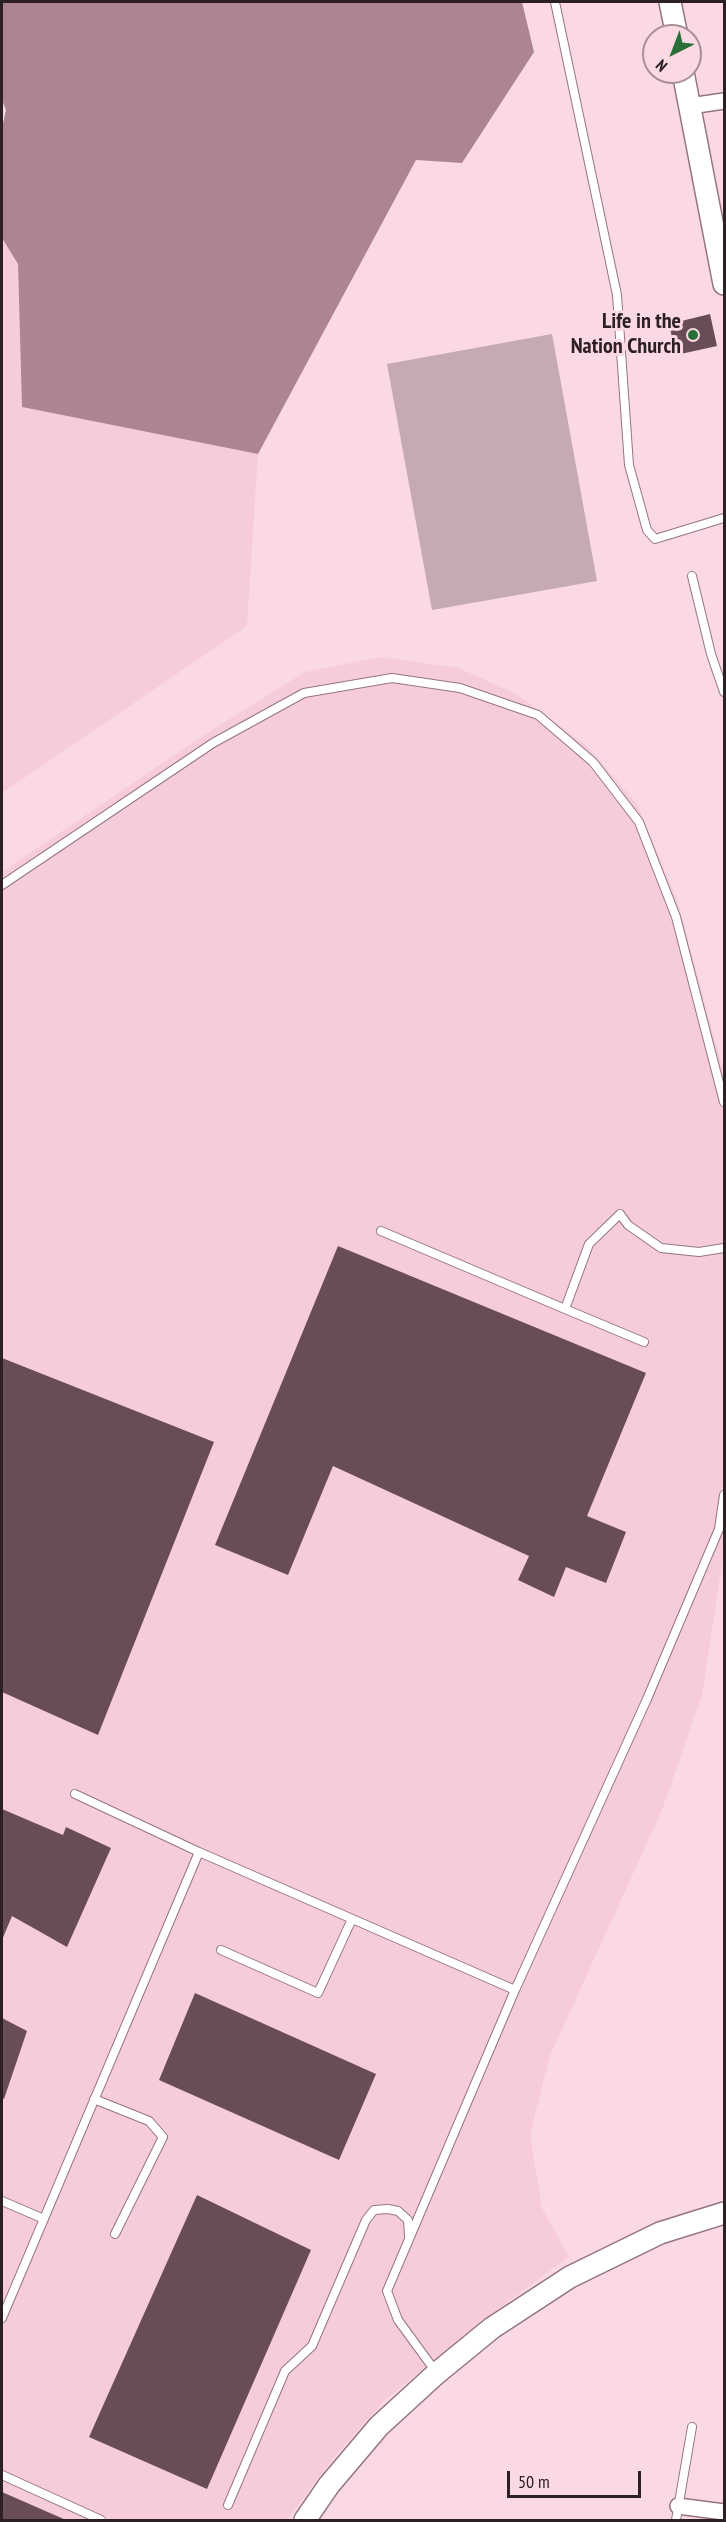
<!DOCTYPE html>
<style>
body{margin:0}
#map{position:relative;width:726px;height:2522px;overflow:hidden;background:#fbd9e3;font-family:"PT Sans Narrow",sans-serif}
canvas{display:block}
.frame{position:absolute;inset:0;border:3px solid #2c2023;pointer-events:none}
.north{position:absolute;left:642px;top:24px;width:60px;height:60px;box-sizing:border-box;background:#fbd9e3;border:2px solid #a88f96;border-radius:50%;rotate:222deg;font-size:16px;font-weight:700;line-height:24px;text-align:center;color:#2c2023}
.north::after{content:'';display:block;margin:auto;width:21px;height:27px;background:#296d38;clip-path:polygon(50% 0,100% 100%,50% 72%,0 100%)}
.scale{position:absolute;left:507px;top:2471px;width:134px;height:27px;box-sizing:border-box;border:3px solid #2c2023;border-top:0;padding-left:8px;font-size:18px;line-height:21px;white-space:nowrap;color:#2c2023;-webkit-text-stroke:4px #fbd9e3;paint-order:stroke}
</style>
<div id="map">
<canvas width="726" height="2522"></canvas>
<div class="frame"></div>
<div class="north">N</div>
<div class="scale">50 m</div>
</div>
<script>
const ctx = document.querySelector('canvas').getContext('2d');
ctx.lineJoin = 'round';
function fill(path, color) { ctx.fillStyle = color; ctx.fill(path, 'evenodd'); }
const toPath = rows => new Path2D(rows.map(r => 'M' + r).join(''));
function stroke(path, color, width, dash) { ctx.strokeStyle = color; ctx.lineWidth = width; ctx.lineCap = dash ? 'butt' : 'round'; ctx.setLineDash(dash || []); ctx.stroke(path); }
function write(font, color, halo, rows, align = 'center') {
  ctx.font = font + ' "PT Sans Narrow",sans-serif'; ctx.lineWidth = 6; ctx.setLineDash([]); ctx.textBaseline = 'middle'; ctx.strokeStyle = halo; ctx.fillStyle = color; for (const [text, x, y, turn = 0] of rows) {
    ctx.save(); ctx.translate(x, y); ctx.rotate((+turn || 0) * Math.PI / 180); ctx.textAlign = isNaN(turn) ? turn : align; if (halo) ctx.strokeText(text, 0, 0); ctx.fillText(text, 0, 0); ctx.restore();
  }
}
fill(toPath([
 [2,238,18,264,22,407,258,454,247,626,2,793],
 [380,657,459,668,516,694,587,746,637,804,677,899,724,1073,724,1551,702,1695,662,1810,549,2058,530,2135,542,2208,569,2257,480,2322,385,2400,334,2457,287,2520,2,2520,2,872,201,737,305,672]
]), '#f6ccd9');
fill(toPath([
 [552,334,597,581,432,610,387,364]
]), '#c6aab2');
fill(toPath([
 [2,2,522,2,534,52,462,163,416,160,258,454,22,407,18,264,2,238,2,128,6,110,2,100]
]), '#ad8491');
fill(toPath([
 [710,314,717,346,676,355,669,324],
 [338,1246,646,1373,587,1516,626,1532,606,1583,566,1567,554,1597,518,1580,529,1556,333,1466,288,1575,215,1545],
 [2,1358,214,1442,98,1735,2,1692],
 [2,1809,63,1835,66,1827,111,1848,67,1947,12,1916,2,1940],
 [195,1993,376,2074,339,2160,159,2080],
 [2,2018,27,2031,4,2099,2,2098],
 [197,2195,311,2250,207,2489,89,2437],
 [2,2492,66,2520,2,2520]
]), '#694d56');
const service = toPath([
 [555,2,617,295,629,465,647,530,655,539,724,518],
 [692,576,711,654,724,692],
 [2,885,213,743,304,693,392,678,460,688,538,715,593,762,639,822,676,917,724,1102],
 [381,1231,565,1309,589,1244,620,1214,628,1225,661,1248,699,1252,724,1248],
 [565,1309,644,1342],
 [75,1794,199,1852,515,1990],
 [221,1950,318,1993,352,1919],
 [94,2099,149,2121,163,2137,115,2234],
 [2,2201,44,2219],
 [2,2318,199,1852],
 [436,2372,398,2320,387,2291,515,1990,647,1699,719,1529,724,1495],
 [2,2475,101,2520],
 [228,2505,285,2371,312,2346,366,2220,374,2210,388,2209,398,2211,408,2220,409,2236],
 [676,2520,692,2427]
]);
const minor = toPath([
 [690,106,724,101],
 [678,2506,724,2512]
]);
const secondary = toPath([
 [670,2,677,36],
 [683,72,724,284],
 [305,2520,329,2485,379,2426,437,2373,492,2328,570,2277,660,2233,724,2213]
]);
stroke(service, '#94757f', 10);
stroke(minor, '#94757f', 18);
stroke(secondary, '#94757f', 24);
stroke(service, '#fff', 8);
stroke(minor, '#fff', 15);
stroke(secondary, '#fff', 21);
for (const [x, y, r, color] of [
 [693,335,6,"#296d38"]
]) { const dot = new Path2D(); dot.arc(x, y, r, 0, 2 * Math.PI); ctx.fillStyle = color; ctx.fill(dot); stroke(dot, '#fbd9e3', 2); }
write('bold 22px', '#2c2023', '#fbd9e3', [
 ["Life in the",681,322],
 ["Nation Church",681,347]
], 'right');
</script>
